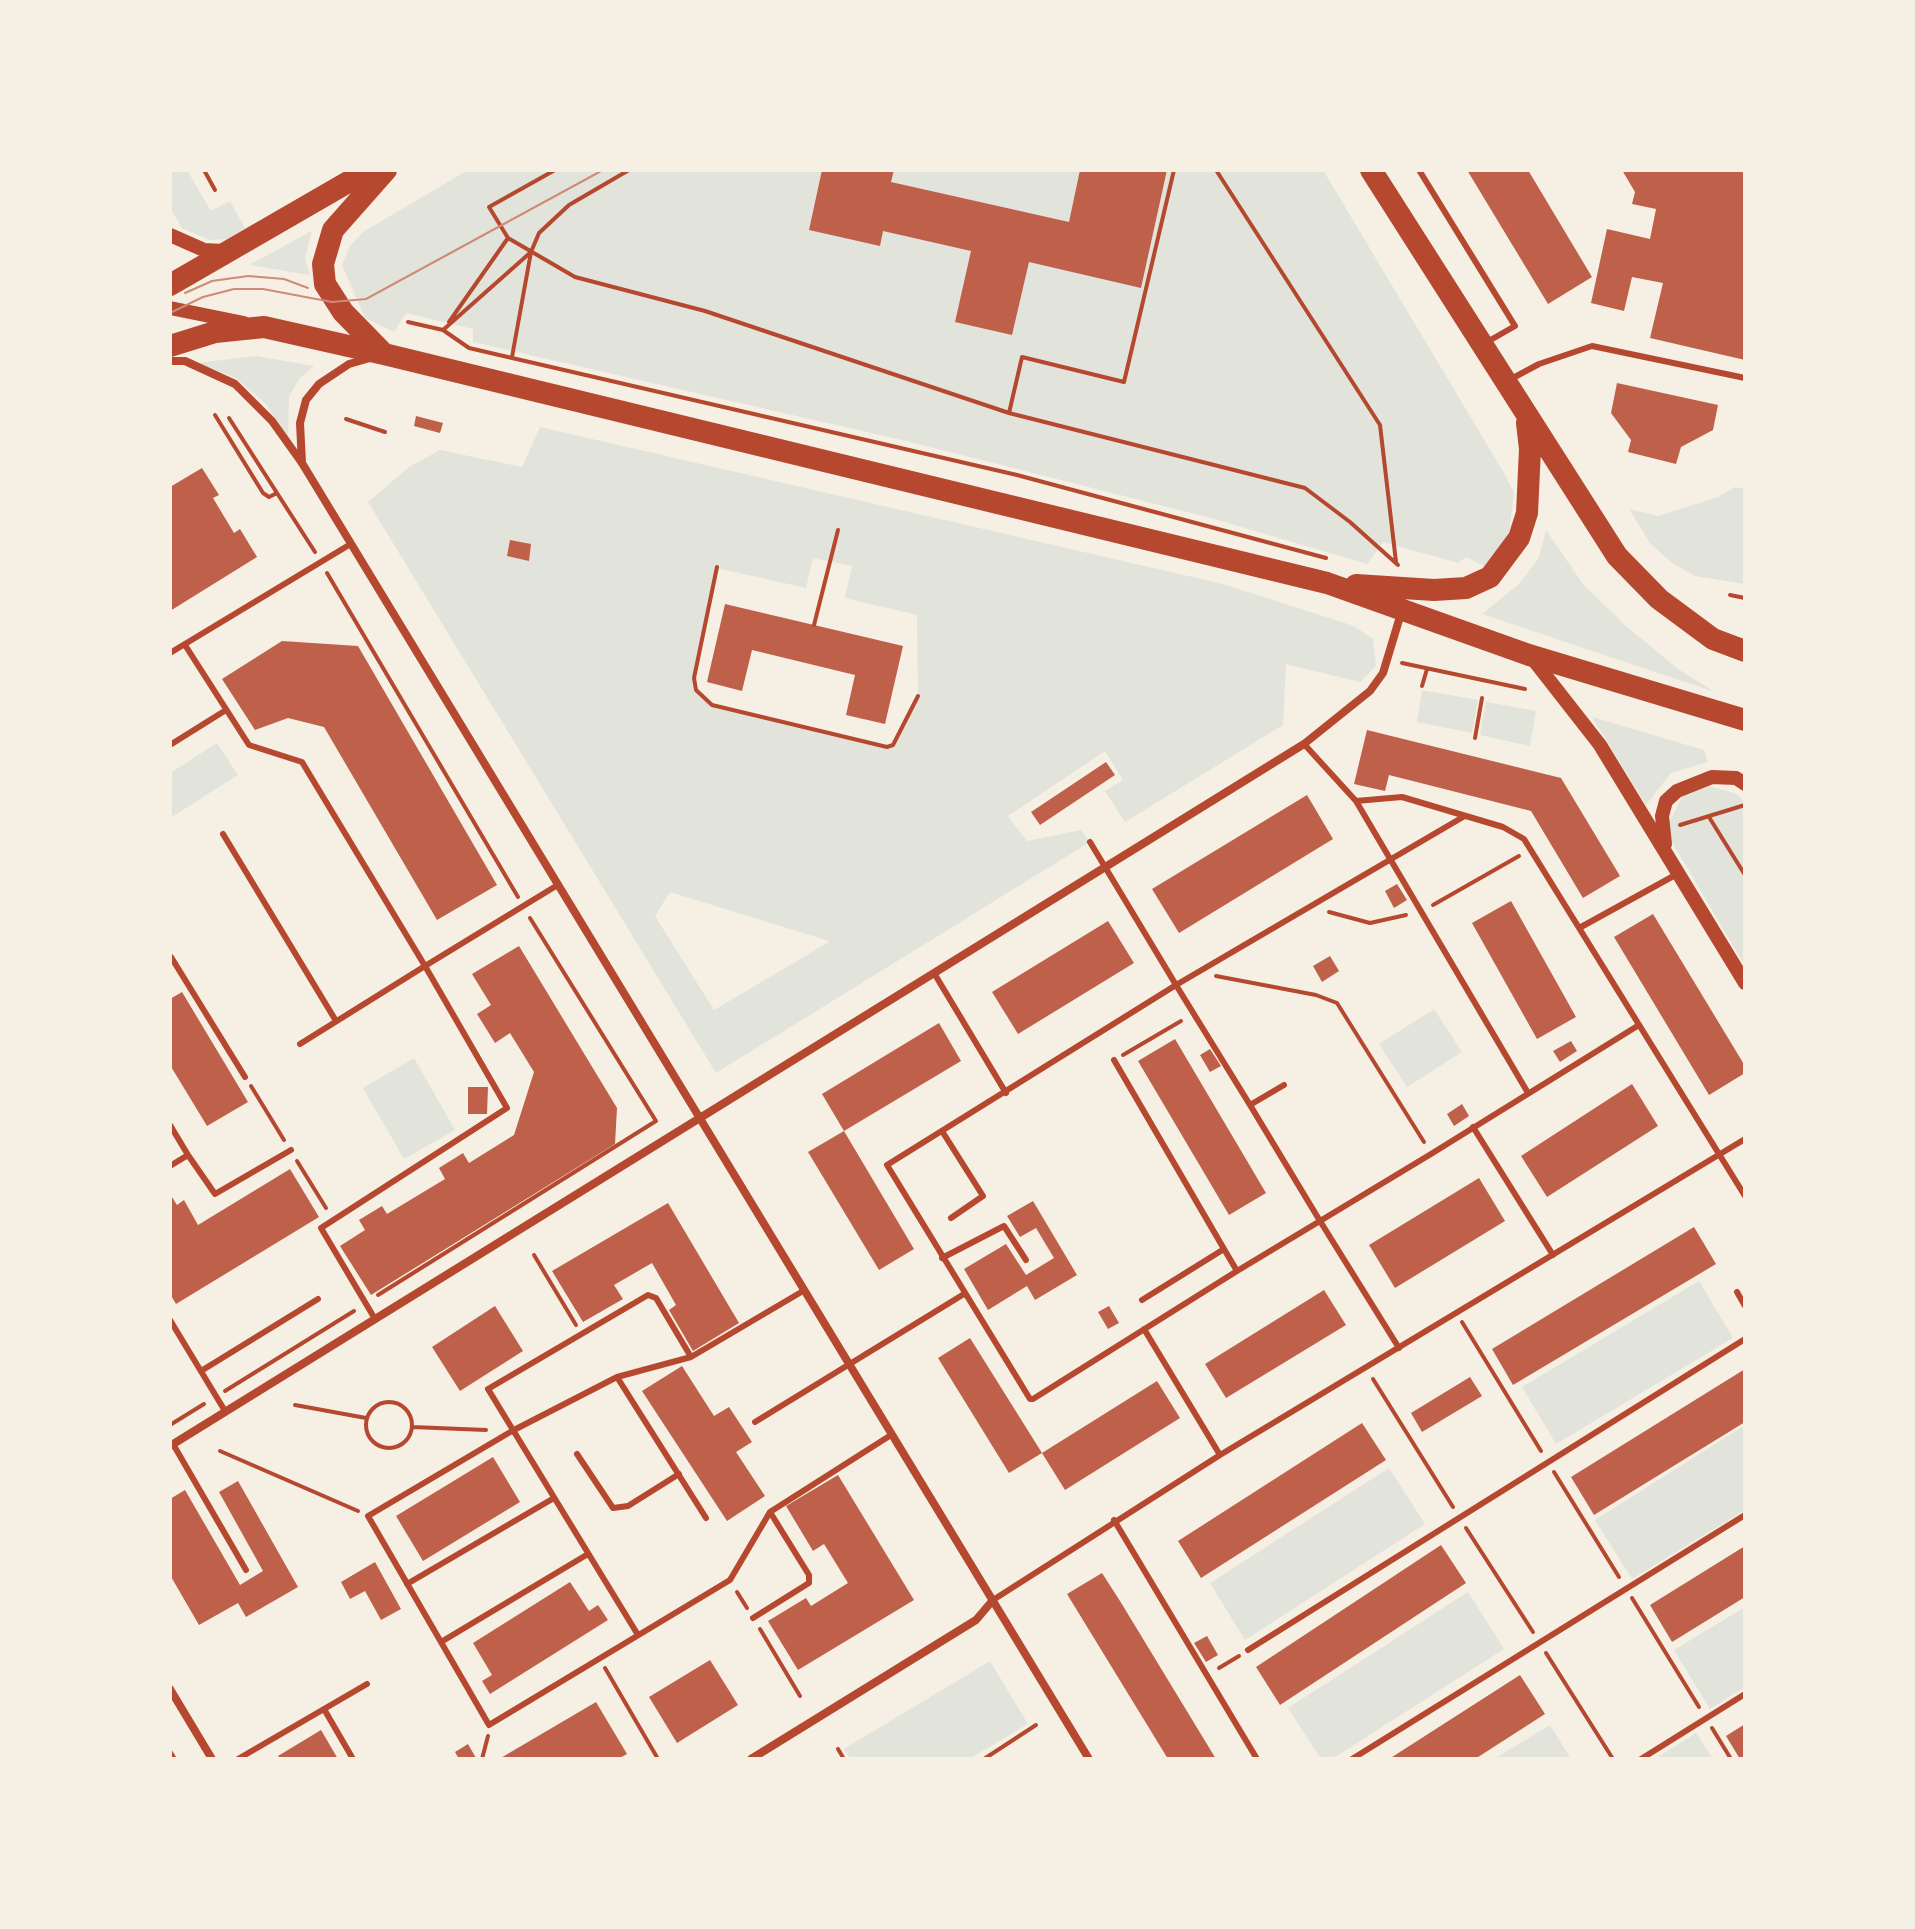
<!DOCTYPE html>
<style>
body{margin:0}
#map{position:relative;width:1915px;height:1929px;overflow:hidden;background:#f6efe4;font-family:Rubik,sans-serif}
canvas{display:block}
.frame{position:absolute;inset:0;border:172px solid #f6efe4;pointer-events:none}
</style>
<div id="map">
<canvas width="1915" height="1929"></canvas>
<div class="frame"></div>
</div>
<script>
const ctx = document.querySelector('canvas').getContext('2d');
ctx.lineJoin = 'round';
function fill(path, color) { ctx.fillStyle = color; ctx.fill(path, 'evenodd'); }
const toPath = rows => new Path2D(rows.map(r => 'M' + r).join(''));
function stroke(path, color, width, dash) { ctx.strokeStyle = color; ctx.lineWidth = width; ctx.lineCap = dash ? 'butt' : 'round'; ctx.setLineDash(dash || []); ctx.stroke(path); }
fill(toPath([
 [170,170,187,170,211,211,230,201,245,228,227,239,209,240,182,228,170,208],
 [468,170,1323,170,1504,473,1514,493,1509,533,1486,567,1466,557,1458,563,1383,542,1367,564,1211,518,906,441,473,342,473,329,406,313,394,332,365,318,342,265,350,246,363,232],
 [312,231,305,259,310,275,249,265],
 [256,356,314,366,299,379,289,397,288,441,267,405,236,378,197,363],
 [540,427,1223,584,1354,626,1373,639,1376,666,1360,682,1286,664,1283,725,1125,822,1105,791,1123,780,1105,751,1008,816,1027,841,1081,830,1090,842,716,1073,368,502,409,467,440,450,522,467],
 [813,558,852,566,845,598,917,615,918,696,893,745,881,746,712,705,696,690,694,678,717,568,806,588],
 [670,892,829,941,829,942,714,1010,655,916],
 [1735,487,1745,489,1745,584,1695,576,1672,563,1650,543,1629,509,1658,516,1718,497],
 [1546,530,1583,584,1626,626,1678,669,1715,692,1482,614,1520,583,1539,557],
 [1422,690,1478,700,1472,733,1417,722],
 [1486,702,1536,711,1530,746,1480,735],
 [1592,717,1704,750,1708,762,1671,773,1646,805],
 [217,743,238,775,170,818,170,773],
 [1708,786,1735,793,1745,802,1745,966,1669,837,1669,823,1682,797],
 [1434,1009,1462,1052,1407,1087,1379,1044],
 [414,1058,455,1130,404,1159,363,1088],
 [1699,1281,1733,1338,1556,1444,1522,1387],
 [1745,1425,1745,1510,1632,1579,1595,1520],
 [1389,1468,1425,1524,1245,1640,1210,1583],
 [1468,1592,1504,1649,1332,1759,1321,1759,1288,1708],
 [1745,1607,1745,1687,1710,1709,1674,1650],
 [990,1661,1028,1724,969,1759,850,1759,844,1749],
 [1550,1725,1571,1759,1494,1759],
 [1696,1733,1713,1759,1655,1759]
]), '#e2e4dc');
fill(toPath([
 [822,170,894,170,891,182,1069,222,1080,170,1167,170,1141,288,1029,262,1012,335,955,322,971,251,883,231,880,246,809,230],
 [1467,170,1528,170,1592,277,1548,304],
 [1622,170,1745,170,1745,360,1650,338,1663,283,1632,277,1624,311,1591,303,1607,229,1650,239,1656,209,1632,204,1635,192],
 [1617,383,1718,405,1713,430,1681,447,1676,464,1628,452,1631,440,1611,413],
 [416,416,443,423,440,433,414,426],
 [202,468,219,495,213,498,234,533,240,529,257,557,170,611,170,487],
 [510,540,531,544,529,561,507,556],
 [725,604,903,646,885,724,846,715,855,675,752,650,742,691,707,682],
 [282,641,358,646,497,885,437,920,324,727,288,718,255,730,222,679],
 [1367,730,1561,778,1620,876,1583,898,1531,811,1389,775,1385,791,1354,784],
 [1106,762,1115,775,1040,825,1031,812],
 [1307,795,1333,839,1179,933,1152,889],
 [1397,884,1407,900,1394,908,1385,891],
 [1511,901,1576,1017,1537,1039,1472,923],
 [1653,914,1745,1066,1745,1073,1709,1095,1614,937],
 [1108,921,1134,963,1018,1034,992,992],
 [519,946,617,1108,615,1144,371,1295,340,1246,365,1230,359,1220,382,1206,387,1214,445,1179,439,1168,463,1153,469,1163,514,1135,534,1072,510,1033,495,1043,477,1014,491,1005,472,974],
 [1330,956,1339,971,1322,982,1313,966],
 [182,992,248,1102,207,1126,170,1065,170,999],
 [939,1023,961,1061,844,1131,822,1094],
 [1175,1039,1266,1193,1229,1215,1138,1061],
 [1571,1041,1577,1051,1560,1062,1553,1051],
 [1210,1049,1221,1066,1210,1072,1200,1055],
 [1632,1084,1658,1126,1547,1197,1521,1156],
 [468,1087,488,1087,487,1114,468,1114],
 [1462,1104,1469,1116,1454,1126,1447,1114],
 [844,1131,914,1249,879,1270,808,1152],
 [290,1169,319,1217,176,1304,170,1294,170,1194,177,1205,184,1200,198,1225],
 [1479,1178,1505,1221,1395,1288,1369,1245],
 [1033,1201,1077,1275,1035,1300,1027,1286,988,1310,964,1269,1006,1244,1026,1275,1054,1258,1036,1228,1020,1237,1007,1216],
 [668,1203,739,1323,693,1351,669,1310,676,1305,652,1263,614,1285,623,1299,583,1322,552,1271],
 [1694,1227,1716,1264,1513,1385,1492,1349],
 [1324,1290,1346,1325,1226,1398,1205,1364],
 [495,1306,523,1351,460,1391,432,1347],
 [1109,1306,1119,1323,1108,1329,1098,1312],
 [970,1338,1042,1453,1009,1473,938,1358],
 [682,1366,714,1416,729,1407,752,1442,736,1452,765,1496,727,1521,642,1391],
 [1745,1369,1745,1422,1594,1515,1571,1477],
 [1470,1377,1482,1396,1422,1432,1411,1413],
 [1157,1381,1180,1418,1065,1490,1042,1453],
 [1362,1423,1386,1460,1201,1578,1178,1541],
 [493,1457,520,1502,423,1561,396,1516],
 [838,1475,914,1600,798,1670,768,1621,806,1598,811,1606,848,1583,824,1544,813,1551,786,1506],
 [238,1481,298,1587,246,1617,238,1603,199,1625,170,1575,170,1499,185,1490,240,1585,263,1571,219,1492],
 [1441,1545,1466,1583,1280,1705,1256,1667],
 [1745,1546,1745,1597,1672,1642,1650,1605],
 [375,1562,401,1609,381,1620,365,1591,350,1599,341,1582],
 [1102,1573,1120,1601,1216,1759,1168,1759,1067,1594],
 [570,1582,589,1611,598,1605,608,1620,490,1694,482,1681,492,1675,473,1643],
 [1207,1636,1218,1655,1206,1662,1194,1643],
 [710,1660,738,1705,677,1743,649,1697],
 [1520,1675,1545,1714,1475,1759,1389,1759],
 [596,1702,627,1754,618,1759,499,1759],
 [1745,1724,1745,1759,1740,1759,1726,1736],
 [321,1730,338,1759,280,1759,278,1756],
 [468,1744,476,1758,459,1759,455,1752]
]), '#bf614a');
stroke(toPath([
 [204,170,215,190],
 [555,170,489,207,508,238,575,277,705,311,1009,413],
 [1174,170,1124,382,1022,357,1009,413,1305,488,1350,522,1398,565],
 [1216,170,1380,425,1396,562],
 [408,322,443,330,469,348,1017,475,1326,558],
 [449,322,508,238],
 [443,330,531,252],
 [512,357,531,252,539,233,569,205,629,170],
 [215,415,263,493,269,497,277,493,315,552],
 [229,418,277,493],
 [346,419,385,432],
 [717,567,694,678,696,690,712,705,887,747,893,745,918,696],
 [327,573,518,897],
 [1730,595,1745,598],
 [814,625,838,530],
 [1402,663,1525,689],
 [1422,686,1427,669],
 [1475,738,1482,698],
 [1709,817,1745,875],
 [1680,825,1745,805],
 [1433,905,1519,856],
 [1329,912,1370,923,1406,915],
 [1216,976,1316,995,1337,1003,1424,1142],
 [1123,1055,1181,1021],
 [251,1086,284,1140],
 [297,1161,326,1208],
 [534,1255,576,1325],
 [378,1295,656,1121,530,918],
 [1462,1322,1541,1451],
 [1373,1379,1453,1507],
 [225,1391,354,1311],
 '366 1425a23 23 0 1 1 46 0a23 23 0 1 1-46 0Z',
 [295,1405,366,1418],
 [170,1425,204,1404],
 [412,1427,486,1430],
 [220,1451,358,1511],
 [1554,1472,1619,1577],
 [1466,1528,1533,1632],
 [737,1592,747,1608],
 [1632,1598,1699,1707],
 [760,1629,800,1696],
 [1546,1653,1613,1759],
 [605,1668,658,1759],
 [1219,1668,1239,1656],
 [1712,1728,1731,1759],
 [838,1749,844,1759],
 [170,1751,175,1759],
 [482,1759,488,1736],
 [984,1759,1036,1725]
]), '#b5482f', 4);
stroke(toPath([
 [1419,170,1515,326,1487,342],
 [1511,379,1539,364,1592,346,1745,378],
 [185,645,249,745,302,762,425,966,300,1044],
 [170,653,349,545],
 [1304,744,1356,801,1402,797,1503,827,1524,839,1745,1196],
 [170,745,226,710],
 [1356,801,1528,1093],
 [223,834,336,1021],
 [1090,842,1176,985,1463,817],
 [1581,927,1679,873],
 [171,957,245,1077],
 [934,973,1006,1093],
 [1114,1060,1224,1249],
 [1250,1105,1284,1085],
 [170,1125,188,1155,170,1166],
 [1473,1127,1553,1255],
 [942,1131,983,1196,951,1218],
 [188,1155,215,1194,291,1150],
 [942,1258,1004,1226,1026,1260],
 [803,1291,691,1357,617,1377,512,1431,368,1516,489,1725,730,1580,770,1512,891,1435],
 [1737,1292,1745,1306],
 [1142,1300,1224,1249,1237,1271],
 [375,1319,321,1228,507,1108,425,966,556,886],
 [170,1320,225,1411],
 [1144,1329,1220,1455],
 [1399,1348,1320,1221,1250,1105,1176,985,887,1165,1030,1399,1033,1399,1237,1271,1320,1221,1431,1154,1639,1025],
 [201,1371,318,1299],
 [617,1377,706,1518],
 [755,1422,964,1294],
 [173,1444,246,1570],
 [577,1454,613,1508,628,1506,679,1474],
 [1114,1520,1257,1759],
 [407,1584,554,1498],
 [993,1600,1220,1455,1745,1139],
 [753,1618,809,1583,809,1575,770,1512],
 [638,1635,488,1389,648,1295,656,1298,691,1357],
 [441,1642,588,1554],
 [1248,1650,1745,1339],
 [324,1709,353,1759],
 [238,1759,367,1684],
 [1352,1759,1745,1515],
 [1641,1759,1745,1694]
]), '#b5482f', 6);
stroke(toPath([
 [170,361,185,361,235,384,272,421,302,463,1089,1759],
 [302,463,300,423,306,400,319,384,349,364,370,358],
 [170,1446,1304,744,1370,691,1383,673,1402,610],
 [170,1689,212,1759],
 [751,1759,976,1620,993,1600]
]), '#b5482f', 8);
stroke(toPath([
 [170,235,204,250,224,251],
 [170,308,244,323],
 [1532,658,1600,745,1745,983],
 [1665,844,1662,816,1666,801,1677,791,1712,777,1736,778,1745,784]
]), '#b5482f', 14);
stroke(toPath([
 [1371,170,1617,556,1659,599,1713,639,1745,651],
 [170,285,369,170],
 [170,346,215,332,264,327,384,354,1327,583,1529,655,1745,720],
 [384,354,343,312,325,284,323,264,333,230,386,170],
 [1356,585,1434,590,1466,588,1490,577,1519,538,1527,513,1530,449,1527,423]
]), '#b5482f', 22);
stroke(toPath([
 [185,293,212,281,248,276,284,279,308,288],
 [170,313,203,297,234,289,263,289,332,302,366,299,603,170]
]), '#cf8b77', 2);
</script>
